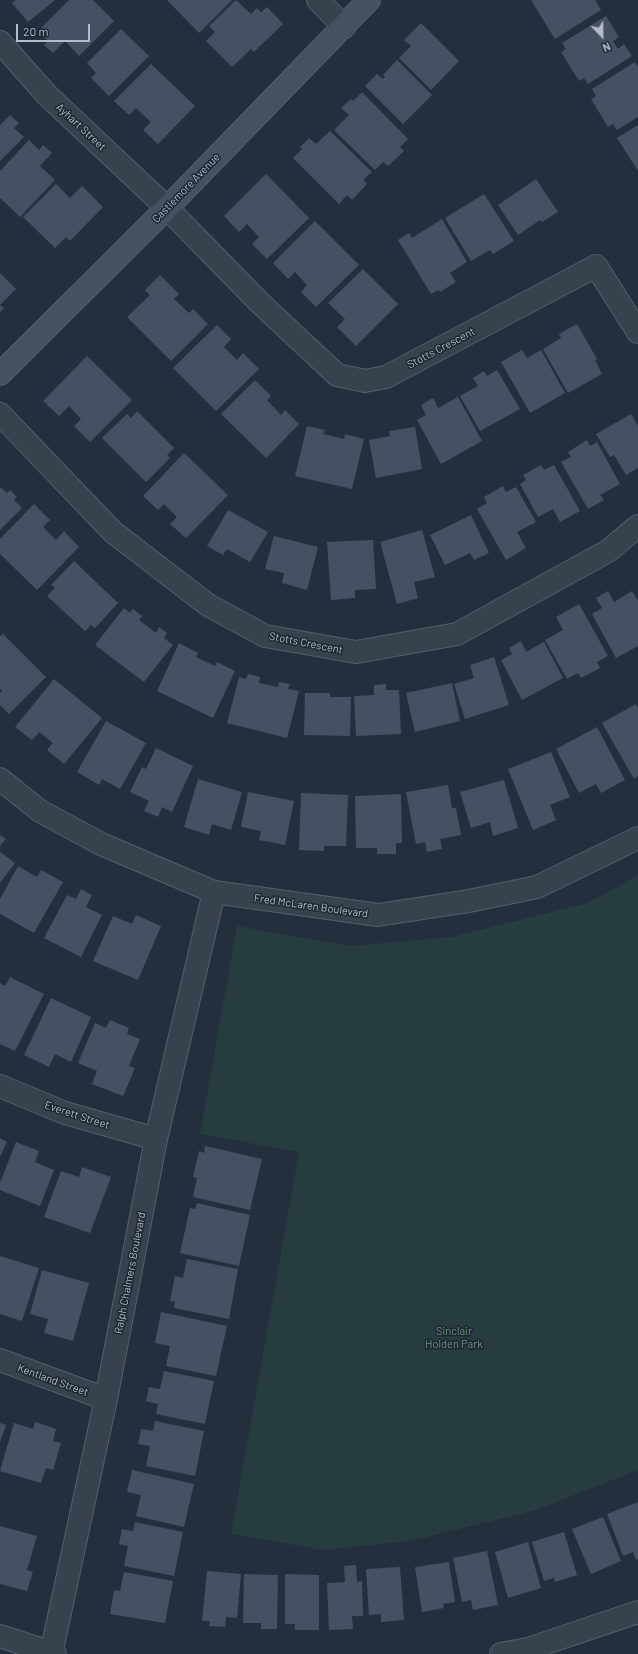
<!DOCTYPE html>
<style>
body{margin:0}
#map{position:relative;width:638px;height:1654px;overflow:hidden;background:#242f3e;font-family:Barlow,sans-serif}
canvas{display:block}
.north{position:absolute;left:582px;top:16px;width:40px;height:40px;-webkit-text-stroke:3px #1d2633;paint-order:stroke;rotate:158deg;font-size:11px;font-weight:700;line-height:16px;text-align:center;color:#b4bcc9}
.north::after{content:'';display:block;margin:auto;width:14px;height:18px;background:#b4bcc9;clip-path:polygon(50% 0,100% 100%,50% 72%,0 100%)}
.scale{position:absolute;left:16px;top:24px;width:74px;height:18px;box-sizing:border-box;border:2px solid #b4bcc9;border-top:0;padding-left:5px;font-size:12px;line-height:14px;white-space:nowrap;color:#b4bcc9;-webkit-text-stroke:3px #1d2633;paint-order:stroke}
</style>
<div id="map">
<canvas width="638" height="1654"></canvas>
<div class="north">N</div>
<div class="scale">20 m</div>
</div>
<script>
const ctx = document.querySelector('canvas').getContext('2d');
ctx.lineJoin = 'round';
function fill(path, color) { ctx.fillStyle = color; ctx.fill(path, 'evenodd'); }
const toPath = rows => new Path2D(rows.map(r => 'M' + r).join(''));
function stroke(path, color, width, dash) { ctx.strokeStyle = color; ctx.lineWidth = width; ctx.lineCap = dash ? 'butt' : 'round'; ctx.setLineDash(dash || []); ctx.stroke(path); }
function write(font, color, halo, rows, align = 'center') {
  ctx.font = font + ' Barlow,sans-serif'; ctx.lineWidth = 3; ctx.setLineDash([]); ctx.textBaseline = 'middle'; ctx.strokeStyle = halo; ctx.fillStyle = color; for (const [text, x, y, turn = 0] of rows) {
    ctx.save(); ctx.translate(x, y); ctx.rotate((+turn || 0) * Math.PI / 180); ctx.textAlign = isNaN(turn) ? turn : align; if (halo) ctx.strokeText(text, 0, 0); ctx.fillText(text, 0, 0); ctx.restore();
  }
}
fill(toPath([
 [638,875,638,1470,536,1510,411,1541,323,1550,231,1534,299,1152,200,1134,237,926,350,946,452,937,588,903]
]), '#263c3f');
fill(toPath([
 [16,0,55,0,28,22,12,3],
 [69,0,93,0,114,21,79,56,65,41,53,53,44,45,48,41,38,31],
 [167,0,232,0,199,33],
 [236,0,251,14,257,8,261,12,267,7,283,24,254,52,251,49,232,67,206,41,215,32,209,26],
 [531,0,595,0,601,10,555,39],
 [606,16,619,37,613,41,618,49,624,44,632,56,588,84,584,78,579,81,561,52,566,49,562,43],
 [421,23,459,61,431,90,399,58,411,46,404,40],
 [121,29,149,56,109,96,91,78,96,73,87,63],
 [397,60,432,95,403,124,365,86,377,74,383,79,385,77,383,75],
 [635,62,638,67,638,117,617,130,613,124,608,127,591,99,596,96,592,89],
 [151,64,195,106,158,144,143,130,151,122,136,108,129,115,114,101],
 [362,92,408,139,400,147,404,151,388,166,383,162,375,170,334,130,349,115,341,108,351,99,353,101],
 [10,115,19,123,14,128,24,137,0,161,0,125],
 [638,125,638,171,617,138],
 [330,131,372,172,363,180,367,184,352,200,347,195,339,204,293,158,302,149,300,147,309,138,316,144],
 [29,140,39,150,43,145,52,153,40,166,55,180,20,217,0,198,0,171],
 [266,174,309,218,267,259,252,244,259,237,247,224,239,232,224,216],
 [536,179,558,212,542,222,540,220,518,235,498,205],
 [56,184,70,198,82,186,103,207,70,241,66,237,55,248,23,217],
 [484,194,514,241,493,254,490,250,471,261,445,218],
 [442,219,467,262,450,273,456,282,440,292,439,290,431,294,398,240,409,233,412,238],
 [315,221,359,265,316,307,301,292,307,285,295,272,288,279,273,263],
 [363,269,398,304,356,346,337,327,345,319,328,303],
 [0,273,16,289,0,305,4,308,0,312],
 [160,275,179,294,174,299,189,313,193,309,208,324,171,361,127,317,150,295,145,290],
 [577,324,597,359,595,360,602,374,568,393,543,349,561,338,559,334],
 [217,325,231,339,224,347,237,360,243,353,259,369,216,411,173,368],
 [522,350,527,358,541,350,565,393,530,413,501,362],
 [87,356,132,400,90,442,74,426,81,419,69,406,59,416,43,401],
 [497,370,520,409,480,431,460,396,478,386,473,378,484,371,487,376],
 [255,380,271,396,267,400,281,415,285,410,299,424,266,458,221,414],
 [458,397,482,441,441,464,417,420,426,415,421,405,433,398,438,408],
 [137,411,174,448,167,455,170,458,146,482,102,438,127,414,131,418],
 [631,414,638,426,638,468,626,475,614,455,610,457,596,434],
 [307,426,325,430,323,434,344,439,345,434,364,439,352,489,295,476],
 [415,427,422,469,376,478,369,440,390,436,389,431],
 [587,440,590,446,597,442,620,484,600,495,604,500,588,509,561,462,571,457,568,452],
 [184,453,228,495,186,538,170,524,177,517,164,504,158,510,143,496],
 [541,465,544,470,554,465,580,511,560,522,553,509,538,517,520,484,526,480,523,475],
 [503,486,506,492,516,487,536,522,517,532,526,548,506,560,477,509,487,503,484,497],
 [0,487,7,493,10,490,17,497,14,500,22,508,0,530],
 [34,504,50,520,43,527,56,540,64,531,79,547,37,590,0,554,0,539],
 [228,510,268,532,250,562,227,549,223,555,207,546],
 [471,515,489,553,474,560,470,553,445,565,430,535],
 [422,530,435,577,414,582,418,598,397,604,380,542],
 [274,536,318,547,307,590,282,583,284,573,265,569],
 [373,540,376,589,355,590,355,598,331,600,327,542],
 [74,561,118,603,95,628,91,625,85,631,47,596,55,588,51,585],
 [608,591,614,602,632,591,638,601,638,646,616,658,592,614,602,608,596,598],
 [579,604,608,656,597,662,600,668,581,678,578,673,567,679,545,640,563,630,556,617],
 [124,608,130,613,133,609,142,616,139,620,156,633,159,627,167,633,164,638,173,645,144,682,95,645],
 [3,634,46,677,9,714,0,705,0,693,2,691,0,689,0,636],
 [521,641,526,652,544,642,563,678,522,700,501,660,512,654,509,648],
 [179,643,198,653,196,657,215,666,217,662,235,671,213,718,157,691],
 [494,657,509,705,465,719,454,684,474,678,470,665],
 [248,674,260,677,259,683,278,687,279,682,290,684,288,689,299,691,287,738,227,723,239,677,246,679],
 [54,679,102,718,64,764,47,750,53,743,39,732,32,740,15,727],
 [452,683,460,721,415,732,406,693],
 [386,684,386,690,399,690,401,734,356,736,354,696,374,695,374,685],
 [305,693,330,693,330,697,351,697,350,736,304,735],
 [636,704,638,708,638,776,634,779,602,723],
 [106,721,146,743,120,789,102,779,99,785,77,772],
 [597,727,625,780,601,793,596,784,579,793,556,749],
 [156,748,193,766,172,812,162,807,158,817,144,811,149,801,130,792,142,767,146,769],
 [551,752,570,797,550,805,556,820,533,830,508,769],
 [198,779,242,792,231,830,212,824,209,835,184,827],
 [504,780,518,828,493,836,490,822,471,828,460,792],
 [448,785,452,808,456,808,461,835,440,839,442,849,427,852,425,842,416,844,406,792],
 [248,792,294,801,285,845,259,840,261,831,241,827],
 [301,793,348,795,346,846,324,846,324,851,299,850],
 [401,794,402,843,396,843,396,854,377,854,377,848,356,848,355,796],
 [0,835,6,839,0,846],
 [0,852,15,863,0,883],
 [18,866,37,877,41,870,63,882,34,933,0,914,0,899],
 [81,889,92,895,86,907,102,915,81,957,44,938,67,895,76,899],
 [136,915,161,926,138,980,93,961,113,916,132,924],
 [10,977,44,994,15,1051,0,1044,0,983,5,986],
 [51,998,91,1017,71,1062,55,1054,49,1067,24,1055],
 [110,1020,129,1028,127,1034,140,1039,129,1066,135,1068,123,1096,92,1084,97,1071,78,1063,95,1023,106,1028],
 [0,1138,7,1142,0,1157],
 [16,1142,39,1151,35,1162,54,1170,40,1206,0,1190,0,1183],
 [205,1146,262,1159,250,1210,193,1197,197,1178,193,1177,199,1151,204,1153],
 [82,1167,111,1177,90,1233,44,1217,61,1171,79,1177],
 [197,1203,250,1215,239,1266,180,1253,190,1208,195,1209],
 [0,1256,39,1268,22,1321,0,1314],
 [187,1259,238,1269,229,1319,174,1308,175,1302,170,1301,175,1276,183,1278],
 [42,1270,89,1283,73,1341,44,1333,48,1319,30,1314],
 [161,1312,227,1326,216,1376,166,1366,170,1346,155,1343],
 [164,1371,214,1381,205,1424,156,1414,158,1404,146,1401,149,1387,160,1389],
 [155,1421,204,1431,195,1476,146,1466,150,1446,138,1444,141,1429,153,1431],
 [35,1422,56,1429,53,1441,61,1443,53,1470,46,1468,41,1483,0,1471,14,1423,33,1429],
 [0,1423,6,1425,0,1442],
 [132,1470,194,1484,184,1527,136,1516,141,1495,127,1492],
 [638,1502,638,1559,636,1560,633,1552,623,1556,607,1514],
 [603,1517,621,1561,591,1574,572,1529],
 [135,1522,183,1532,174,1576,124,1566,128,1546,119,1544,122,1529,133,1531],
 [0,1526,37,1536,27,1570,33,1572,27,1591,0,1584],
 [564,1532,577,1575,555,1582,554,1578,544,1581,532,1542],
 [528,1542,541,1588,508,1598,495,1552],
 [487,1551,498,1605,473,1610,471,1600,462,1602,453,1558],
 [449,1562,455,1602,443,1604,444,1608,422,1612,415,1567],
 [356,1565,357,1582,362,1581,363,1616,352,1616,353,1629,329,1630,327,1583,345,1582,344,1566],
 [400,1567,404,1620,381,1622,381,1614,369,1615,366,1569],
 [207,1571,241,1574,237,1618,226,1617,225,1627,209,1626,210,1621,202,1621],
 [124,1572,173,1581,165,1623,110,1614,114,1590,120,1591],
 [244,1574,278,1575,277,1629,261,1629,261,1623,243,1623],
 [285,1574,319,1575,319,1630,295,1630,295,1624,285,1624]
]), '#455162');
const street = toPath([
 [318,0,344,27],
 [0,42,47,95,167,208,260,303,337,375,365,381,386,377,596,266,638,332],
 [0,414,113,532,208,605,265,636,356,652,457,634,608,551,638,526],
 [0,779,40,811,101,844,214,892,378,915,469,901,537,887,638,838],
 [0,1086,65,1113,156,1139],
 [0,1360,106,1399],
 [0,1636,55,1654],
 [51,1654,106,1399,156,1139,214,892],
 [501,1654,528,1649,638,1612]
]);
const secondary = toPath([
 [0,374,167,208,369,0]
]);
stroke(street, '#565f6c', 24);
stroke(secondary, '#565f6c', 24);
stroke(street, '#38414e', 22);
stroke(secondary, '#465061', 22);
write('11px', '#b4bcc9', '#1d2633', [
 ["Ayhart Street",81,127,43],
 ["Castlemore Avenue",186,188,-46],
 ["Stotts Crescent",441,348,-28],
 ["Stotts Crescent",306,643,11],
 ["Fred McLaren Boulevard",311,906,8],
 ["Everett Street",77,1115,18],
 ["Ralph Chalmers Boulevard",130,1273,-79],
 ["Kentland Street",53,1380,20]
]);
write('11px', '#6b9a76', '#1d2633', [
 ["Sinclair",454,1331],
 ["Holden Park",454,1344]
]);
</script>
